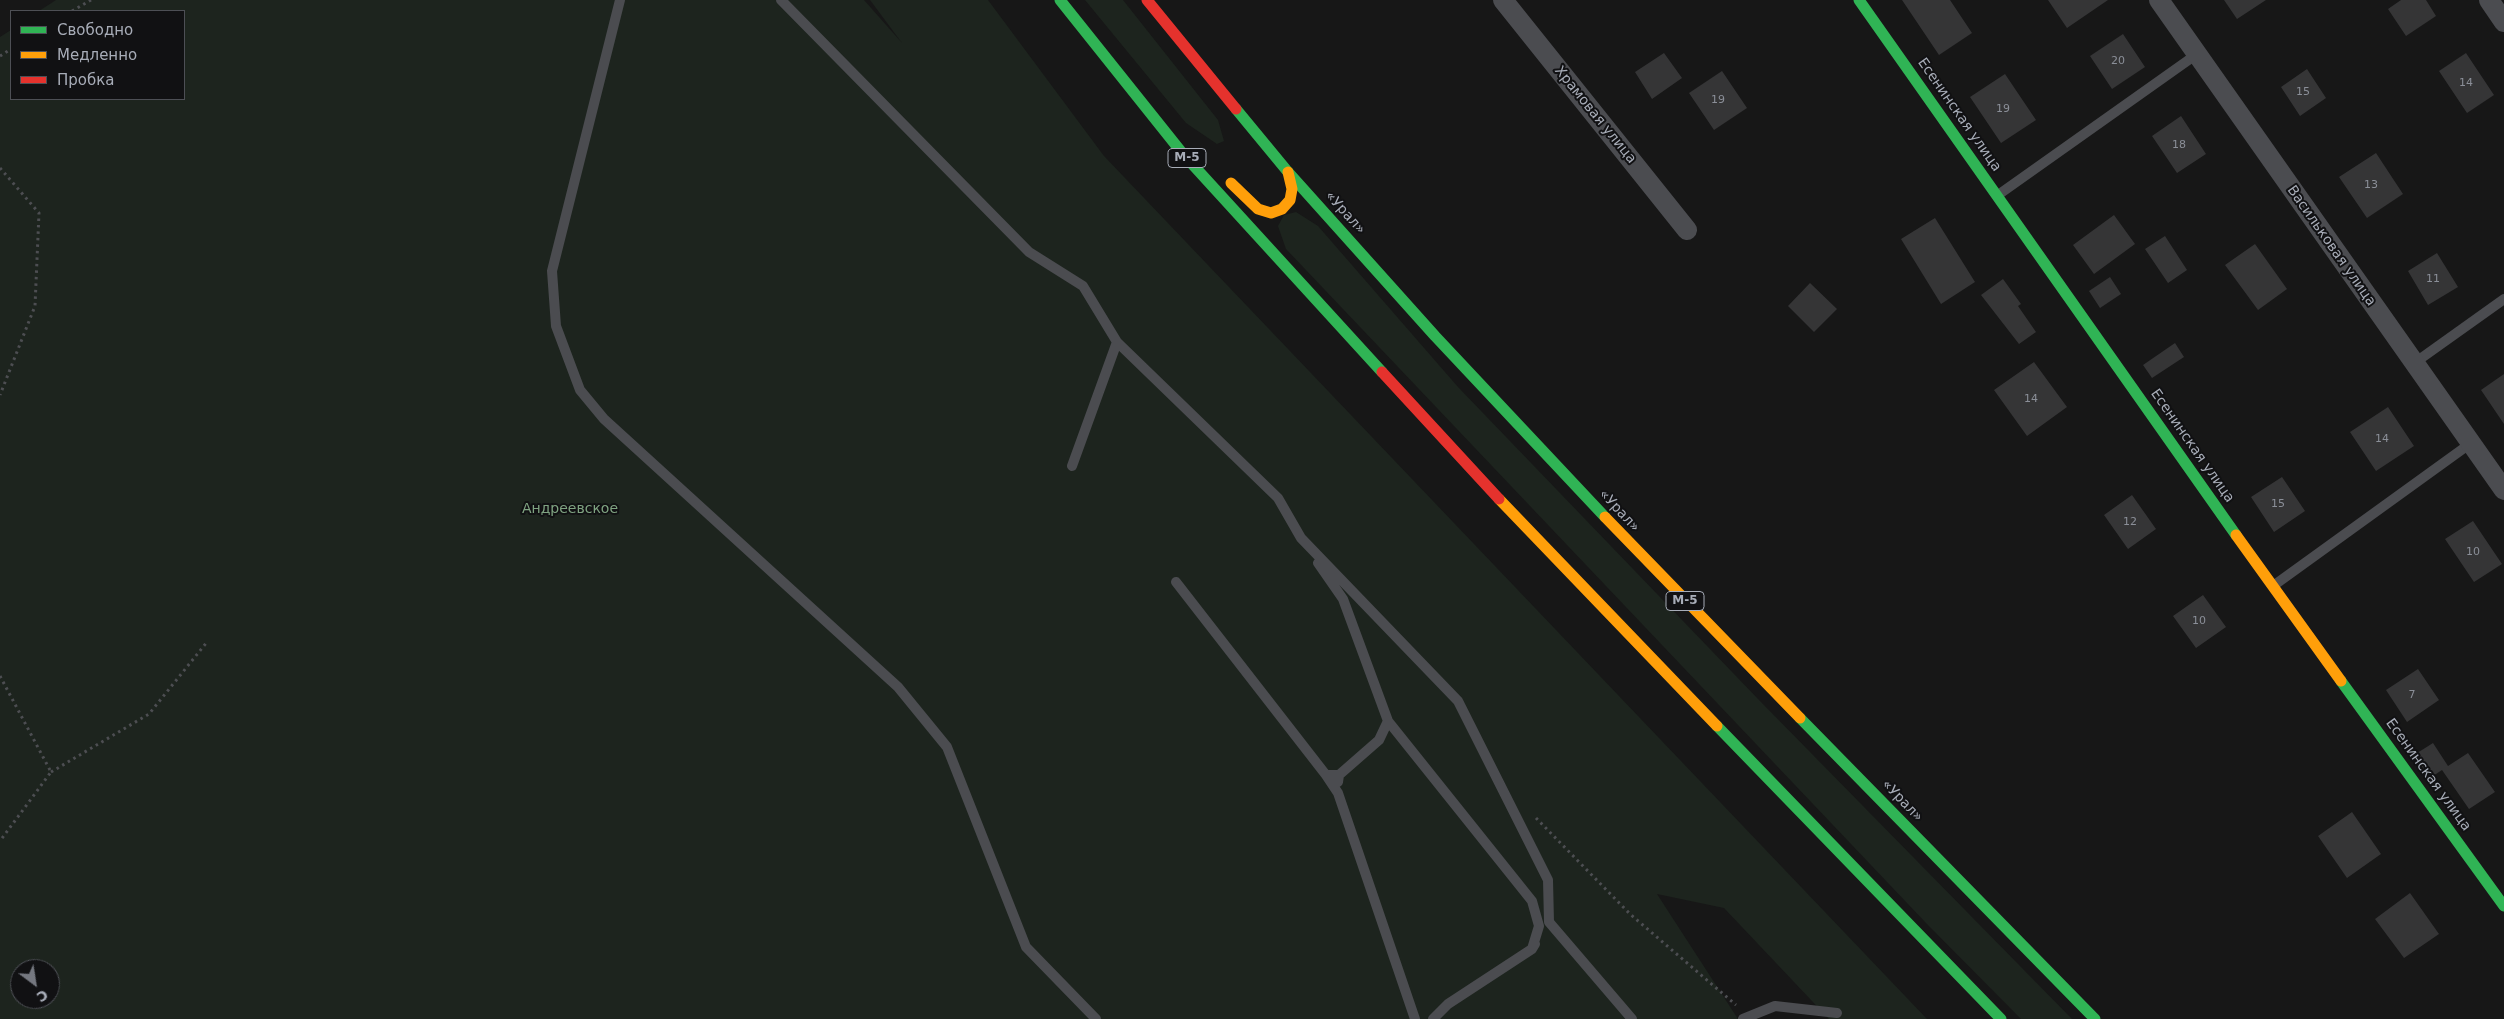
<!DOCTYPE html>
<meta charset="utf-8">
<style>
body{margin:0}
#map{position:relative;width:2504px;height:1019px;overflow:hidden;background:#171717;font-family:"DejaVu Sans",sans-serif}
canvas{display:block}
.legend{position:absolute;left:10px;top:10px;width:175px;height:90px;box-sizing:border-box;background:#111113;border:1px solid #4d4f55;margin:0;padding:6px 9px;list-style:none;font-size:15px;color:#a8adb8}
.legend li{display:flex;align-items:center;gap:10px;height:25px}
.legend b{width:25px;border:1px solid #4d4f55}
.north{position:absolute;left:10px;top:959px;width:50px;height:50px;box-sizing:border-box;background:#111113;border:1px solid #4d4f55;border-radius:50%;rotate:149deg;font-size:14px;font-weight:700;line-height:20px;text-align:center;color:#a8adb8}
.north::after{content:'';display:block;margin:auto;width:18px;height:22px;background:#757880;clip-path:polygon(50% 0,100% 100%,50% 72%,0 100%)}
</style>
<div id="map">
<canvas width="2504" height="1019"></canvas>
<ul class="legend">
<li><b style="height:6px;background:#30b455"></b>Свободно</li>
<li><b style="height:6px;background:#ff9f0a"></b>Медленно</li>
<li><b style="height:6px;background:#e5322d"></b>Пробка</li>
</ul>
<div class="north">С</div>
</div>
<script>
const ctx = document.querySelector('canvas').getContext('2d');
ctx.lineJoin = 'round';
function fill(path, color) { ctx.fillStyle = color; ctx.fill(path, 'evenodd'); }
const toPath = rows => new Path2D(rows.map(r => 'M' + r).join(''));
function stroke(path, color, width, dash) { ctx.strokeStyle = color; ctx.lineWidth = width; ctx.lineCap = dash ? 'butt' : 'round'; ctx.setLineDash(dash || []); ctx.stroke(path); }
function write(font, color, halo, rows, align = 'center') {
  ctx.font = font + ' "DejaVu Sans",sans-serif'; ctx.lineWidth = 4; ctx.setLineDash([]); ctx.textBaseline = 'middle'; ctx.strokeStyle = halo; ctx.fillStyle = color; for (const [text, x, y, turn = 0] of rows) {
    ctx.save(); ctx.translate(x, y); ctx.rotate((+turn || 0) * Math.PI / 180); ctx.textAlign = isNaN(turn) ? turn : align; if (halo) ctx.strokeText(text, 0, 0); ctx.fillText(text, 0, 0); ctx.restore();
  }
}
fill(toPath([
 [56,0,864,0,902,43,870,0,988,0,1104,156,1927,1019,1829,1019,1724,908,1657,894,1738,1019,0,1019,0,37,11,30,11,99,184,99,184,11,39,11],
 [20,969,50,969,50,999,20,999],
 [1085,0,1123,0,1218,120,1224,141,1217,144,1186,123],
 [1296,212,1318,226,1458,387,1759,700,2072,1019,2021,1019,1926,923,1286,249,1278,226,1284,215]
]), '#1d241e');
fill(toPath([
 [1902,0,1950,0,1972,33,1939,55],
 [2048,0,2108,0,2067,28],
 [2224,0,2266,0,2237,19],
 [2401,0,2426,0,2436,16,2406,36,2388,9],
 [2123,34,2145,67,2112,89,2090,56],
 [1664,53,1682,78,1652,99,1635,72],
 [2466,53,2494,95,2467,113,2439,71],
 [2307,69,2326,98,2300,116,2281,87],
 [1722,71,1747,108,1714,130,1689,93],
 [2005,74,2036,120,2001,143,1970,97],
 [2181,116,2206,154,2177,173,2152,136],
 [2376,153,2403,194,2367,218,2339,177],
 [2114,215,2135,244,2094,274,2073,245],
 [1935,218,1975,282,1941,304,1901,239],
 [2165,236,2187,270,2168,283,2145,249],
 [2255,244,2287,289,2258,310,2225,265],
 [2437,253,2458,287,2428,305,2408,271],
 [2110,277,2121,294,2100,308,2089,291],
 [2003,279,2021,304,2018,306,2036,332,2019,344,1981,295],
 [1810,283,1837,309,1814,332,1788,306],
 [2175,343,2184,357,2152,378,2143,365],
 [2034,362,2067,407,2027,436,1994,390],
 [2504,374,2504,424,2481,390],
 [2388,407,2414,446,2376,471,2350,432],
 [2282,477,2305,511,2274,532,2251,497],
 [2132,495,2156,529,2128,549,2104,515],
 [2473,521,2502,564,2474,582,2445,539],
 [2203,595,2226,627,2196,648,2173,616],
 [2418,669,2439,700,2407,722,2386,690],
 [2433,743,2448,766,2468,753,2495,792,2469,809,2442,770,2430,778,2414,755],
 [2352,812,2381,854,2347,878,2318,836],
 [2410,893,2439,934,2404,958,2375,919]
]), '#353536');
stroke(toPath([
 [72,11,91,0],
 [0,56,11,49],
 [0,168,39,213,35,306,0,395],
 [0,676,51,772,0,841],
 [51,772,149,714,207,642],
 [1536,818,1630,914,1736,1005]
]), '#4d4e52', 3, [2.5, 4]);
stroke(toPath([
 [620,0,552,271,556,326,580,390,604,419,898,687,947,747,1026,947,1096,1019],
 [781,0,1029,252,1083,286,1117,342,1278,498,1301,538,1458,701,1548,880,1549,922,1632,1019],
 [1998,195,2197,54],
 [2413,364,2504,299],
 [1072,466,1117,342],
 [1318,563,1343,599,1388,721,1532,901,1539,926,1532,949],
 [1176,582,1326,775,1339,775],
 [2273,586,2471,443],
 [1326,775,1338,793,1415,1019],
 [1338,782,1339,775,1379,740,1388,721],
 [1433,1019,1448,1004,1532,949,1535,944],
 [1743,1019,1775,1006,1837,1013]
]), '#4b4c50', 10);
stroke(toPath([
 [1503,0,1687,230],
 [2159,0,2504,490],
 [2489,0,2504,22]
]), '#4b4c50', 20);
stroke(toPath([
 [1060,0,1183,154,1382,372],
 [1859,0,2236,535],
 [1236,109,1288,172,1435,336,1605,517],
 [2341,681,2504,906],
 [1800,718,2095,1019],
 [1717,726,2001,1019]
]), '#30b455', 11);
stroke(toPath([
 [1231,183,1258,209,1271,213,1282,209,1290,200,1292,189,1288,172],
 [1499,499,1717,726],
 [1605,517,1800,718],
 [2236,535,2341,681]
]), '#ff9f0a', 11);
stroke(toPath([
 [1147,0,1236,109],
 [1382,372,1499,499]
]), '#e5322d', 11);
write('11px', '#8b8f98', null, [
 ["20",2118,61],
 ["14",2466,83],
 ["15",2303,92],
 ["19",1718,100],
 ["19",2003,109],
 ["18",2179,145],
 ["13",2371,185],
 ["11",2433,279],
 ["14",2031,399],
 ["14",2382,439],
 ["15",2278,504],
 ["12",2130,522],
 ["10",2473,552],
 ["10",2199,621],
 ["7",2412,695]
]);
for (const [x, y, w] of [
 [1187,158,38],
 [1685,601,38]
]) { const box = new Path2D(); box.roundRect(x - w / 2, y - 9.5, w, 19, 4); ctx.fillStyle = '#111113'; ctx.fill(box); stroke(box, '#a8adb8', 1); }
write('bold 12px', '#a8adb8', null, [
 ["М-5",1187,158],
 ["М-5",1685,601]
]);
write('14px', '#a8adb8', '#111113', [
 ["Храмовая улица",1595,115,51],
 ["Есенинская улица",1959,115,55],
 ["«Урал»",1345,213,48],
 ["Васильковая улица",2331,246,55],
 ["Есенинская улица",2192,446,55],
 ["«Урал»",1619,511,47],
 ["Есенинская улица",2428,775,54],
 ["«Урал»",1902,801,46]
]);
write('14px', '#7fa381', '#111113', [
 ["Андреевское",570,509]
]);
</script>
